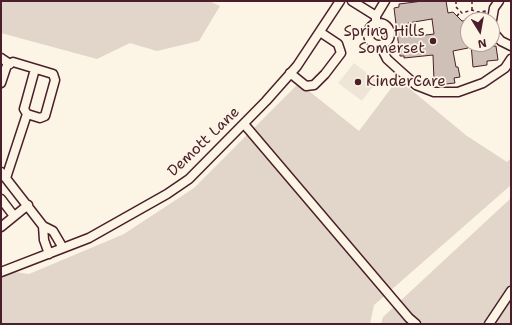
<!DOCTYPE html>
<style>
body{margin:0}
#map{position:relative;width:512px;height:325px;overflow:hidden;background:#fcf5e5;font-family:"Shantell Sans",sans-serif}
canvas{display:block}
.frame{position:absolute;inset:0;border:2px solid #4a1f2b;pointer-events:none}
.north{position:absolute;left:460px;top:12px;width:40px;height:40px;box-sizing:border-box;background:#fcf5e5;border:1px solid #b59f9b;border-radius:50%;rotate:169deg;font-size:11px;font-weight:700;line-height:16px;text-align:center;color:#4a1f2b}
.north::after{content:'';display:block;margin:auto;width:14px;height:18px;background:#4a1f2b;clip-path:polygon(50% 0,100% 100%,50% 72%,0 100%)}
</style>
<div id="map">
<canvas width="512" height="325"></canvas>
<div class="frame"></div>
<div class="north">N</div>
</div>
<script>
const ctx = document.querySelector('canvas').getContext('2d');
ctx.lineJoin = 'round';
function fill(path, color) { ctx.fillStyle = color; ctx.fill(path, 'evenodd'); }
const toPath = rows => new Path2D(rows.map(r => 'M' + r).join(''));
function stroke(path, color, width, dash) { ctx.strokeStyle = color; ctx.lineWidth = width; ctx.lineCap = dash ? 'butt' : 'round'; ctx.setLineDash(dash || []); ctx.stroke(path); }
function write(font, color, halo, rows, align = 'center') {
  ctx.font = font + ' "Shantell Sans",sans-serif'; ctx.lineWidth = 3.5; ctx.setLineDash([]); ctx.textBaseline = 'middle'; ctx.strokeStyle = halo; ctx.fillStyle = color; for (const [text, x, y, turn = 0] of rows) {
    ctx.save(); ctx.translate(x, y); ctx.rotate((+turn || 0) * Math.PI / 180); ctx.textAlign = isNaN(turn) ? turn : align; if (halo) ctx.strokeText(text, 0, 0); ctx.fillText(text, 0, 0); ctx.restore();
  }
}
fill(toPath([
 [354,63,377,81,362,101,338,83]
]), '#eee5d7');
fill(toPath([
 [1,1,209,1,220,6,199,41,157,51,130,43,97,59,1,33],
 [398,79,467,136,507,162,511,158,511,185,374,305,370,324,1,324,1,270,29,274,124,234,194,188,299,83,359,131],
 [511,198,511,324,381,324,383,317]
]), '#e2d5ca');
const building = toPath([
 [423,1,446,1,448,13,453,12,462,21,468,20,468,48,453,51,456,67,458,67,460,77,454,78,455,83,446,84,444,82,440,83,439,80,434,81,433,55,404,58,404,56,400,56,394,8,399,7,399,4,423,1],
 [432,19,434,34,410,37,408,23,432,19],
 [485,12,486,20,473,20,472,14,485,12],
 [471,44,488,44,489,47,496,46,498,60,487,61,487,65,473,67,471,44]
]);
fill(building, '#cfc0b7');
stroke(building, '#4a1f2b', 1);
stroke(toPath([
 [492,26,495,34]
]), '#d8cac0', 8, [8, 4]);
const minor = toPath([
 [352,1,376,16],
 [376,20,376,16,385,1],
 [492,20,494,8,499,1],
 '368 34a11 11 0 1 1 22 0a11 11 0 1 1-22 0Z',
 [495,34,501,41,511,46],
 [380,45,387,59,398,69,416,85,434,92,458,92,483,83,505,68,511,59],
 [1,58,10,64],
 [290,73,306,86,314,85,325,74,341,53,338,44,320,32],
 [1,83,7,65,13,62,53,74,55,80,45,116,40,118,27,114,6,178],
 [27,114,24,109,35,69],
 [244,124,409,318,416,324],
 [1,172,43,226,53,231,63,248],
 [1,199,14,216],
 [43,226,44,240,49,254],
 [1,227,28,205],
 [1,272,89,238,167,194,189,179,266,101,297,66,340,1],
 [489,324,511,291]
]);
stroke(minor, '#4a1f2b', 11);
stroke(toPath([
 [456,1,456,7,462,13,472,10,477,12,486,11],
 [472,10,472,1],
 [457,16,461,11]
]), '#4a1f2b', 1.5, [3, 3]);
stroke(minor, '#fcf5e5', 8);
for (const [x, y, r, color] of [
 [433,41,4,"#4a1f2b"],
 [358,82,4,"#4a1f2b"]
]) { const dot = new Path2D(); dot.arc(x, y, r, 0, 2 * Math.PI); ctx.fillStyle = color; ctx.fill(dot); stroke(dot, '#fcf5e5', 1.5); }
write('15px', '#4a1f2b', '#fcf5e5', [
 ["Spring Hills",425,32],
 ["Somerset",425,49],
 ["KinderCare",366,82,"left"]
], 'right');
write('15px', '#4a1f2b', '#fcf5e5', [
 ["Demott Lane",204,142,-44]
]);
</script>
